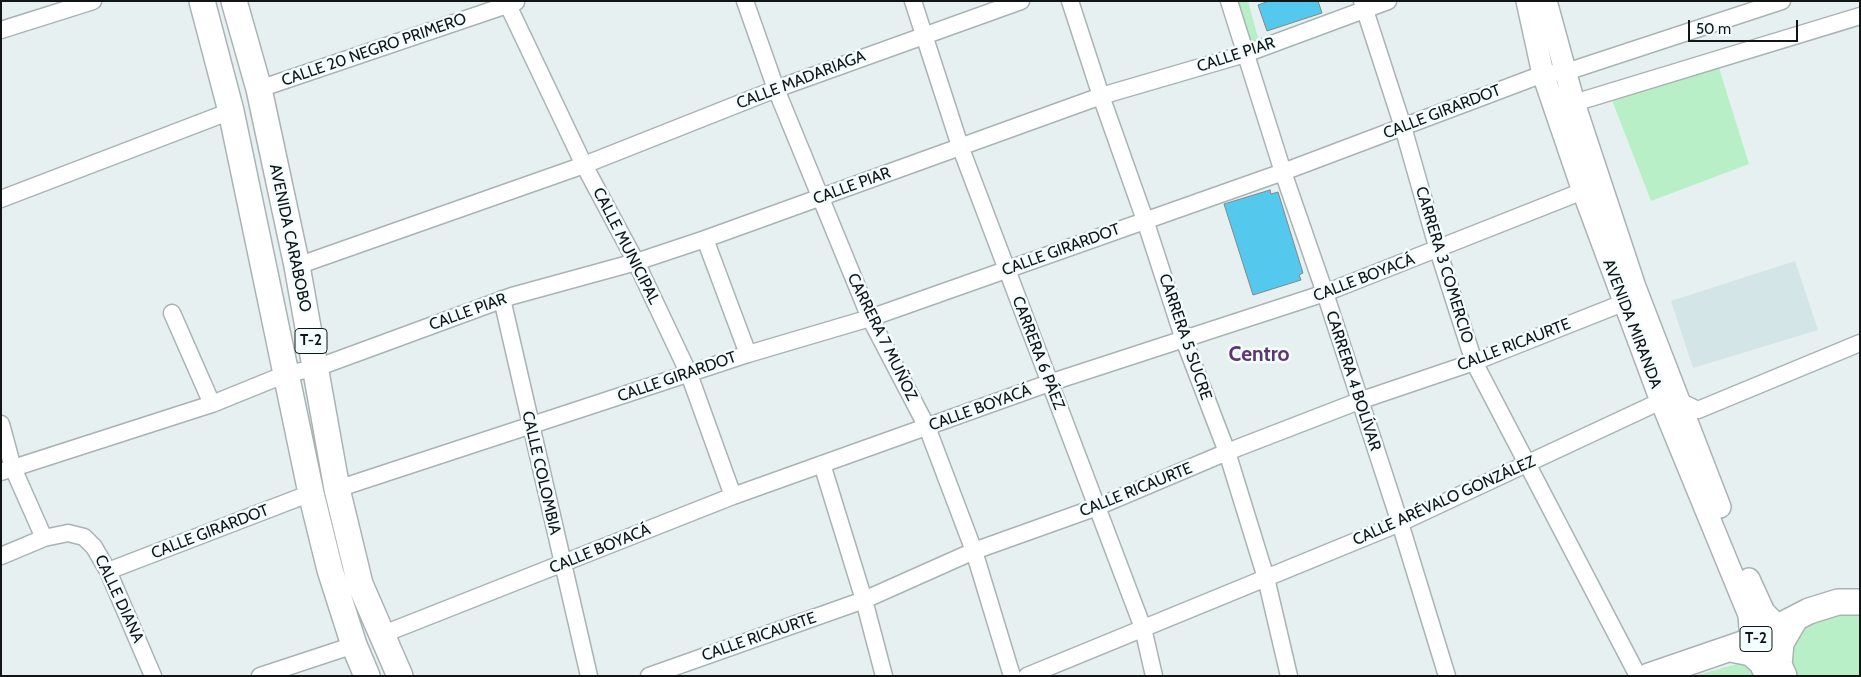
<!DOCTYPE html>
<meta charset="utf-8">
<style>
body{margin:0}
#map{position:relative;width:1861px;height:677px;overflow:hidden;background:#e7f0f0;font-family:Cabin,sans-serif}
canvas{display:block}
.frame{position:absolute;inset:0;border:2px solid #111515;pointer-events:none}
.scale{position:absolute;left:1688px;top:20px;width:110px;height:22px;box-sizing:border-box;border:2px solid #111515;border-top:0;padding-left:6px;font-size:15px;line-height:18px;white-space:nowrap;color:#111515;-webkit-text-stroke:4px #f4fdfd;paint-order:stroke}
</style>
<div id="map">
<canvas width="1861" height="677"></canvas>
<div class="frame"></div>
<div class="scale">50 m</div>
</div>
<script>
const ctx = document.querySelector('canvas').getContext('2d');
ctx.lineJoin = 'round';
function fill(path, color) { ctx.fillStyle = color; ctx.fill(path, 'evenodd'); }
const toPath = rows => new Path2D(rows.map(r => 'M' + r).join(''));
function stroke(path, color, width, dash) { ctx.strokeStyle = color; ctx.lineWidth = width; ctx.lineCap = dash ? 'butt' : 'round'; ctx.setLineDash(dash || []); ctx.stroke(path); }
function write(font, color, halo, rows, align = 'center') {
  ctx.font = font + ' Cabin,sans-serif'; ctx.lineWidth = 5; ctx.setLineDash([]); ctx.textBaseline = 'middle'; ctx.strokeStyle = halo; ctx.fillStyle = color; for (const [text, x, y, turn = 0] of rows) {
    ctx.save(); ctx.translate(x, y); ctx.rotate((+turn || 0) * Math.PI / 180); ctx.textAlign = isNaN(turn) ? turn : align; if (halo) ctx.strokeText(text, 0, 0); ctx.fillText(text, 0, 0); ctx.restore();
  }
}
fill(toPath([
 [1795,261,1818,330,1693,368,1671,301]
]), '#d3e5e6');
fill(toPath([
 [1222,1,1248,1,1258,38,1245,54],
 [1719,68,1749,164,1651,201,1610,95],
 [1860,611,1860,676,1789,676,1790,643,1800,631,1819,620,1842,613],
 [1748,661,1761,676,1694,676]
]), '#b8efc6');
const building = toPath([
 [1269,1,1318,1,1322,13,1267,31,1258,5,1269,1],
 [1270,190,1271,194,1278,192,1303,273,1299,275,1301,280,1253,295,1224,204,1270,190]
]);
fill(building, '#54c9ed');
stroke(building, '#80888a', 1);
const minor = toPath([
 [506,1,584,165,636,262,689,374,733,496],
 [745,1,776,89,870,318,927,427,974,551,1012,676],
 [913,1,960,146,1143,628,1154,676],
 [1070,1,1101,96,1145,220,1184,340,1227,452,1266,578,1289,676],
 [1229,1,1283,172,1325,293,1400,523,1447,676],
 [1362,1,1403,127,1438,250,1474,362,1638,676],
 [1,30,93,1],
 [259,89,516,2],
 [1574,103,1860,16],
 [1,199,231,111],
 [705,239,748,354],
 [297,266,584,165,776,89,1021,1],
 [502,299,589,676],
 [172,313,212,404],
 [1,424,13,468,44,538,68,533,84,537,94,547,108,571,153,676],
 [822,464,864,600,884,676],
 [1,472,212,404,286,374,316,368,512,296,636,262,705,239,1101,96,1245,54,1388,1],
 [337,489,748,354,870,318,1283,172,1543,74,1566,72,1782,1],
 [1,556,44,538],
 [108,571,311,493],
 [381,635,733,496,1049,383,1325,293,1583,191],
 [260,676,354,645],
 [649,676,864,600,974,551,1097,507,1227,452,1359,401,1474,362,1623,303],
 [1027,676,1400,523,1661,401,1677,400,1698,410,1860,343]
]);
const major = toPath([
 [1527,1,1543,74,1583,191,1661,401,1749,615,1751,641],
 [1546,1,1574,103,1635,287,1720,507],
 [1749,579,1764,612,1779,627]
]);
const highway = toPath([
 [202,1,231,111,311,493,330,570,354,645,367,676],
 [234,1,259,89,297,266,337,489,360,584,400,676],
 [1731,649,1751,653,1762,663,1768,676],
 [1649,676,1751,641,1809,611,1838,602,1860,602],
 [1784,676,1779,665,1781,643,1795,619]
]);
stroke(minor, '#aab3b3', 19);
stroke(major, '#aab3b3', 24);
stroke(highway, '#aab3b3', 28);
stroke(minor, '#fff', 16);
stroke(major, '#fff', 21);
stroke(highway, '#fff', 25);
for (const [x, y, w] of [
 [311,341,32],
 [1756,639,32]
]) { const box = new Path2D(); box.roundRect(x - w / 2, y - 12.5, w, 25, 4); ctx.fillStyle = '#f4fdfd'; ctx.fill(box); stroke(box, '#111515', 1); }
write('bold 15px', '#111515', null, [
 ["T-2",311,341],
 ["T-2",1756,639]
]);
write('16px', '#111515', '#f4fdfd', [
 ["CALLE 20 NEGRO PRIMERO",374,50,-19],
 ["CALLE PIAR",1236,55,-18],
 ["CALLE MADARIAGA",801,80,-21],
 ["CALLE GIRARDOT",1442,112,-21],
 ["CALLE PIAR",852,186,-20],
 ["AVENIDA CARABOBO",290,238,78],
 ["CALLE MUNICIPAL",626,246,63],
 ["CALLE GIRARDOT",1061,250,-20],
 ["CARRERA 3 COMERCIO",1444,265,73],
 ["CALLE BOYACÁ",1364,278,-21],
 ["CALLE PIAR",468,312,-20],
 ["AVENIDA MIRANDA",1632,324,69],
 ["CARRERA 7 MUÑOZ",882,337,64],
 ["CARRERA 5 SUCRE",1185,337,71],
 ["CALLE RICAURTE",1514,345,-21],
 ["CARRERA 6 PÁEZ",1038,353,69],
 ["CALLE GIRARDOT",677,377,-19],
 ["CARRERA 4 BOLÍVAR",1353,381,72],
 ["CALLE BOYACÁ",980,408,-20],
 ["CALLE COLOMBIA",541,473,77],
 ["CALLE RICAURTE",1136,490,-22],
 ["CALLE ARÉVALO GONZÁLEZ",1444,501,-24],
 ["CALLE GIRARDOT",210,532,-21],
 ["CALLE BOYACÁ",600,549,-22],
 ["CALLE DIANA",119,599,65],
 ["CALLE RICAURTE",759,637,-19]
]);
write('bold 21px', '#5d3870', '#f4fdfd', [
 ["Centro",1259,355]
]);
</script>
